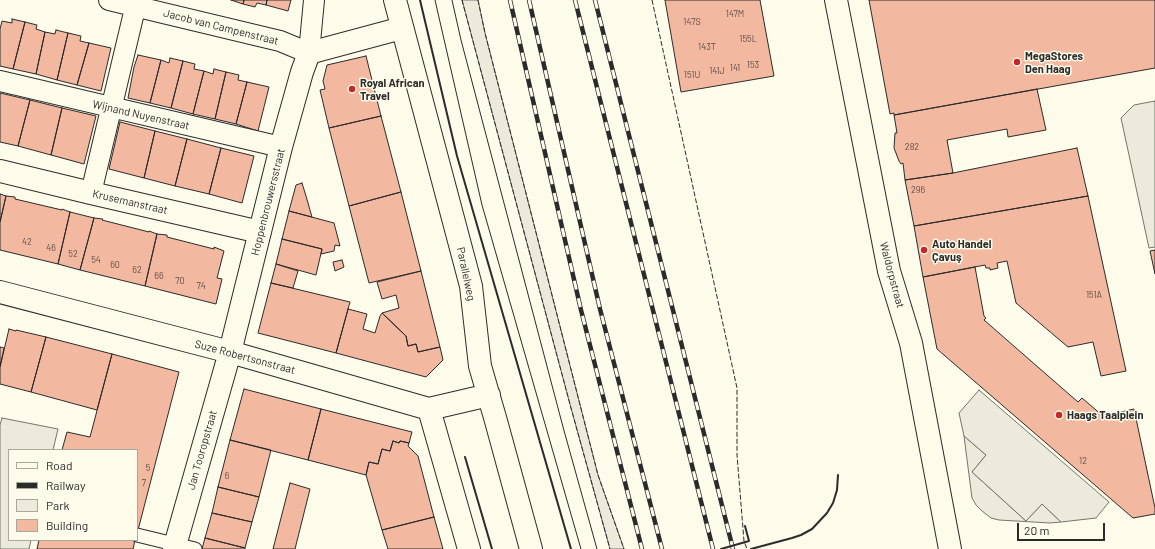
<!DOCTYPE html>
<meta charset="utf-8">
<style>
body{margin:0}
#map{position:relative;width:1155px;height:549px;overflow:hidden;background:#fdfbea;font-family:Barlow,sans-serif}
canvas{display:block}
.legend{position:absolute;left:8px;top:449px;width:130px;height:92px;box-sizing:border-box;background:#fdfbea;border:1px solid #a9a89e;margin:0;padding:5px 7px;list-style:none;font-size:12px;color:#2b2b2b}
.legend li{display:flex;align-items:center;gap:8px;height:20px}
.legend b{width:20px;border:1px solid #a9a89e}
.scale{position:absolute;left:1017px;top:523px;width:88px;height:18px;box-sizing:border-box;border:2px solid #2b2b2b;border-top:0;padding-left:5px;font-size:12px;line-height:14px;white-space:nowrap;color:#2b2b2b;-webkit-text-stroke:3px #fdfbea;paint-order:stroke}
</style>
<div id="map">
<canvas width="1155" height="549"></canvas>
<ul class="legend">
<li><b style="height:5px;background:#fdfbea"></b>Road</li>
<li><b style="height:5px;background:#2b2b2b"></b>Railway</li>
<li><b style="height:11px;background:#ecebdb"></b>Park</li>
<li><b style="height:11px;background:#f2b8a0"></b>Building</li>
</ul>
<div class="scale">20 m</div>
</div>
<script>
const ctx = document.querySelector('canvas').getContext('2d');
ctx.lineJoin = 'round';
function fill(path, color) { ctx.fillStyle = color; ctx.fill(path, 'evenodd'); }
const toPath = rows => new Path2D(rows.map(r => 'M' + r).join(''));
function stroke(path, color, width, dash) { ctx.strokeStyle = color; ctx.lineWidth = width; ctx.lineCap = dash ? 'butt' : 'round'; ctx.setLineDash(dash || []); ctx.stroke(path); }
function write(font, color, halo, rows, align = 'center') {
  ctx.font = font + ' Barlow,sans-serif'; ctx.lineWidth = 3; ctx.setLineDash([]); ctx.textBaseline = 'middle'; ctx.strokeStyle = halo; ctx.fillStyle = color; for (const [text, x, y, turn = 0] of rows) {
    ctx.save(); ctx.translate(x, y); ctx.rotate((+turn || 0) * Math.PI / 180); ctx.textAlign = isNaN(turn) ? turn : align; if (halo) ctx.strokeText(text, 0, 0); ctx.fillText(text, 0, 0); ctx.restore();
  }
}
const green = toPath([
 [462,0,478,0,485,33,598,475,624,549,610,549,571,408,462,0],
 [2,418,58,429,53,450,9,450,9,540,31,540,29,549,0,549,0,425,2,418],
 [964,436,986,455,972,472,1026,521,1042,504,1061,522,1050,523,999,520,991,518,982,511,976,505,972,498,964,436]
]);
fill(green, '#ecebdb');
stroke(green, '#74746e', 1);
const parking = toPath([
 [1155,101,1155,247,1149,248,1121,118,1134,105,1155,101],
 [979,390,1109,502,1096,518,1061,522,1042,504,1026,521,972,472,986,455,964,436,959,413,979,390]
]);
fill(parking, '#eceadb');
stroke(parking, '#74746e', 1);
const building = toPath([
 [231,0,244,0,243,4,231,0],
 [244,0,267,0,266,5,257,3,255,7,243,4,244,0],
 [267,0,291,0,288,11,266,5,267,0],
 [665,0,760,0,774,76,681,92,665,0],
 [869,0,1155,0,1155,68,894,115,894,113,890,114,869,0],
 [12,19,25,22,13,69,0,66,0,29,2,21,12,23,12,19],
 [25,22,37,25,36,29,45,32,36,74,13,69,25,22],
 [56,30,68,33,57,80,36,74,45,32,55,34,56,30],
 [68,33,81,36,80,41,89,43,77,85,57,80,68,33],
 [89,43,111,48,101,91,77,85,89,43],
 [138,55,161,60,150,103,128,98,134,67,138,55],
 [366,56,381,116,329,128,320,90,325,89,323,81,327,65,366,56],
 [170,58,183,61,171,108,150,103,161,60,169,63,170,58],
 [183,61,195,64,194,69,204,71,193,114,171,108,183,61],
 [214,69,226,72,215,119,193,114,204,71,213,74,214,69],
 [226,72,239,75,238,80,247,82,236,124,215,119,226,72],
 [247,82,269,87,258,131,236,124,247,82],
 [1037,89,1046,130,1008,137,1007,129,947,140,953,173,905,180,903,163,901,164,899,161,894,148,895,133,897,133,894,115,1037,89],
 [0,93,30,100,18,146,0,142,0,93],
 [30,100,62,108,51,155,18,146,30,100],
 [62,108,96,116,84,164,51,155,62,108],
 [381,116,401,192,349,206,329,128,381,116],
 [120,122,155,131,144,178,109,169,120,122],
 [155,131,187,139,175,186,144,178,155,131],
 [187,139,221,148,209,194,175,186,187,139],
 [221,148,254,156,242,203,209,194,221,148],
 [1077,148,1088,196,914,226,905,180,953,173,1077,148],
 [302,183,306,196,312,217,289,211,296,185,302,183],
 [401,192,421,271,369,283,349,206,401,192],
 [0,194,6,196,0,222,0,194],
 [6,196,15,197,15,199,62,210,62,209,70,212,58,264,0,250,0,222,6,196],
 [1088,196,1126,371,1101,376,1093,342,1068,347,1016,303,1007,261,997,263,998,268,990,270,990,268,986,268,985,265,923,277,914,226,1088,196],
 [289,211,334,223,340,246,335,245,334,251,321,254,322,249,282,239,289,211],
 [70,212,94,218,80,270,58,264,70,212],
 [94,218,103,219,102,220,149,232,149,231,157,234,145,286,80,270,94,218],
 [157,234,167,235,167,237,214,249,214,247,224,251,217,278,222,279,216,304,145,286,157,234],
 [282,239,322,249,316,275,276,264,282,239],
 [1155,250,1155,274,1150,251,1155,250],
 [342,260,344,267,335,271,333,262,342,260],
 [276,264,298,271,293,288,271,283,276,264],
 [975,267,984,316,986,318,984,320,1078,402,1082,398,1103,416,1134,409,1155,508,1155,514,1133,518,937,349,923,277,975,267],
 [421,271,440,347,418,352,416,344,408,346,406,336,382,313,399,308,396,295,382,299,377,282,421,271],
 [271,283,350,302,336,353,258,333,271,283],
 [348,309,367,314,363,329,375,333,380,316,382,313,406,336,408,346,416,344,418,352,440,347,443,360,426,377,336,353,348,309],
 [9,329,16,331,16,330,46,337,31,392,0,384,0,367,9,329],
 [46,337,112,354,97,410,31,392,46,337],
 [0,347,4,348,0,367,0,347],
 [112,354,179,372,137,534,137,450,62,450,67,432,90,437,112,354],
 [244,389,321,409,308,460,230,440,244,389],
 [321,409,412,432,409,443,400,441,399,443,393,441,390,451,382,449,378,464,369,462,366,475,308,460,321,409],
 [230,440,271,450,259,497,218,487,230,440],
 [393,441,399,443,400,441,409,443,408,446,418,456,434,517,382,530,366,475,369,462,378,464,382,449,390,451,393,441],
 [290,483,310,489,295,549,273,549,290,483],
 [218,487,259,497,252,522,212,513,218,487],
 [212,513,252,522,245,548,205,538,212,513],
 [434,517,443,549,388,549,382,530,434,517],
 [205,538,245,548,245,549,202,549,205,538],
 [39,540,135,540,133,549,37,549,39,540]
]);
fill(building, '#f2b8a0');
stroke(building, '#2b2b2b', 1);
const service = toPath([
 [137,535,195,549]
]);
const pedestrian = toPath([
 [109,0,280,41,309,53,314,0],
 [0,81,281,147],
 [91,193,137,0]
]);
const minor = toPath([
 [395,0,471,286,480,366,496,421,531,549],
 [0,171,91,193,260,232],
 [0,292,230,352,429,409,489,395],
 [429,409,469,549],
 [174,549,230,352,281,147,302,72,309,53,402,28]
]);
const tertiary = toPath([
 [836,0,889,271,911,343,950,549]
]);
stroke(service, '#2b2b2b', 15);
stroke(pedestrian, '#2b2b2b', 22);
stroke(minor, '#2b2b2b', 24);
stroke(tertiary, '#2b2b2b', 24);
stroke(service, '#fdfbea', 13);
stroke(pedestrian, '#fdfbea', 20);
stroke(minor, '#fdfbea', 22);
stroke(tertiary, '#fdfbea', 22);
stroke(toPath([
 [435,0,482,205,581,549],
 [452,0,461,40,563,427,597,549]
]), '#2b2b2b', 1);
const rail = toPath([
 [510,0,581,310,642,549],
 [529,0,600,309,662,549],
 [575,0,713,549],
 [595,0,733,549]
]);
stroke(rail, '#2b2b2b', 4.5);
stroke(rail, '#fdfbea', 3, [9]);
stroke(toPath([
 [462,0,571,408,610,549],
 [478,0,485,33,598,475,624,549],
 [652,0,737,388,737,455,744,541,747,549]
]), '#2b2b2b', 1, [5, 2]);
stroke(toPath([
 [420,0,457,156,571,549],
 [465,457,492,549],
 [721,549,749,541,745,526],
 [751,549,792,538,801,535,812,529,827,513,833,503,837,490,838,475]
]), '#2b2b2b', 2);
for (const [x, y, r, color] of [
 [1017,62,4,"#c62828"],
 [352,89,4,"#c62828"],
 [924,250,4,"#c62828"],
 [1059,415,4,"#c62828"]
]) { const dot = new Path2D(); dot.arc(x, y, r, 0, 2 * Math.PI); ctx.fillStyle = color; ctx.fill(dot); stroke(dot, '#fdfbea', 1.5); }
write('9px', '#5d4e48', null, [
 ["147M",735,14],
 ["147S",692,22],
 ["155L",748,39],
 ["143T",707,47],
 ["153",753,65],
 ["141",735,68],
 ["141J",717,71],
 ["151U",692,75],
 ["282",912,147],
 ["296",918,190],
 ["42",27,242],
 ["46",51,248],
 ["52",73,254],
 ["54",96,260],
 ["60",115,265],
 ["62",137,270],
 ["66",159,276],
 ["70",180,281],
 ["74",201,286],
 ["151A",1094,295],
 ["12",1083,461],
 ["5",148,468],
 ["6",227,476],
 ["7",144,483]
]);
write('11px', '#2b2b2b', '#fdfbea', [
 ["Jacob van Campenstraat",221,27,14],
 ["Wijnand Nuyenstraat",141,115,13],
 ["Krusemanstraat",130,202,13],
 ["Hoppenbrouwersstraat",268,202,-76],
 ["Parallelweg",466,274,78],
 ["Waldorpstraat",892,275,75],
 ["Suze Robertsonstraat",245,357,15],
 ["Jan Tooropstraat",202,450,-74]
]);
write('bold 11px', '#2b2b2b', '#fdfbea', [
 ["MegaStores",1025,56],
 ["Den Haag",1025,69],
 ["Royal African",360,83],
 ["Travel",360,96],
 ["Auto Handel",932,244],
 ["Çavuş",932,257],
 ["Haags Taalplein",1067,415]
], 'left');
</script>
